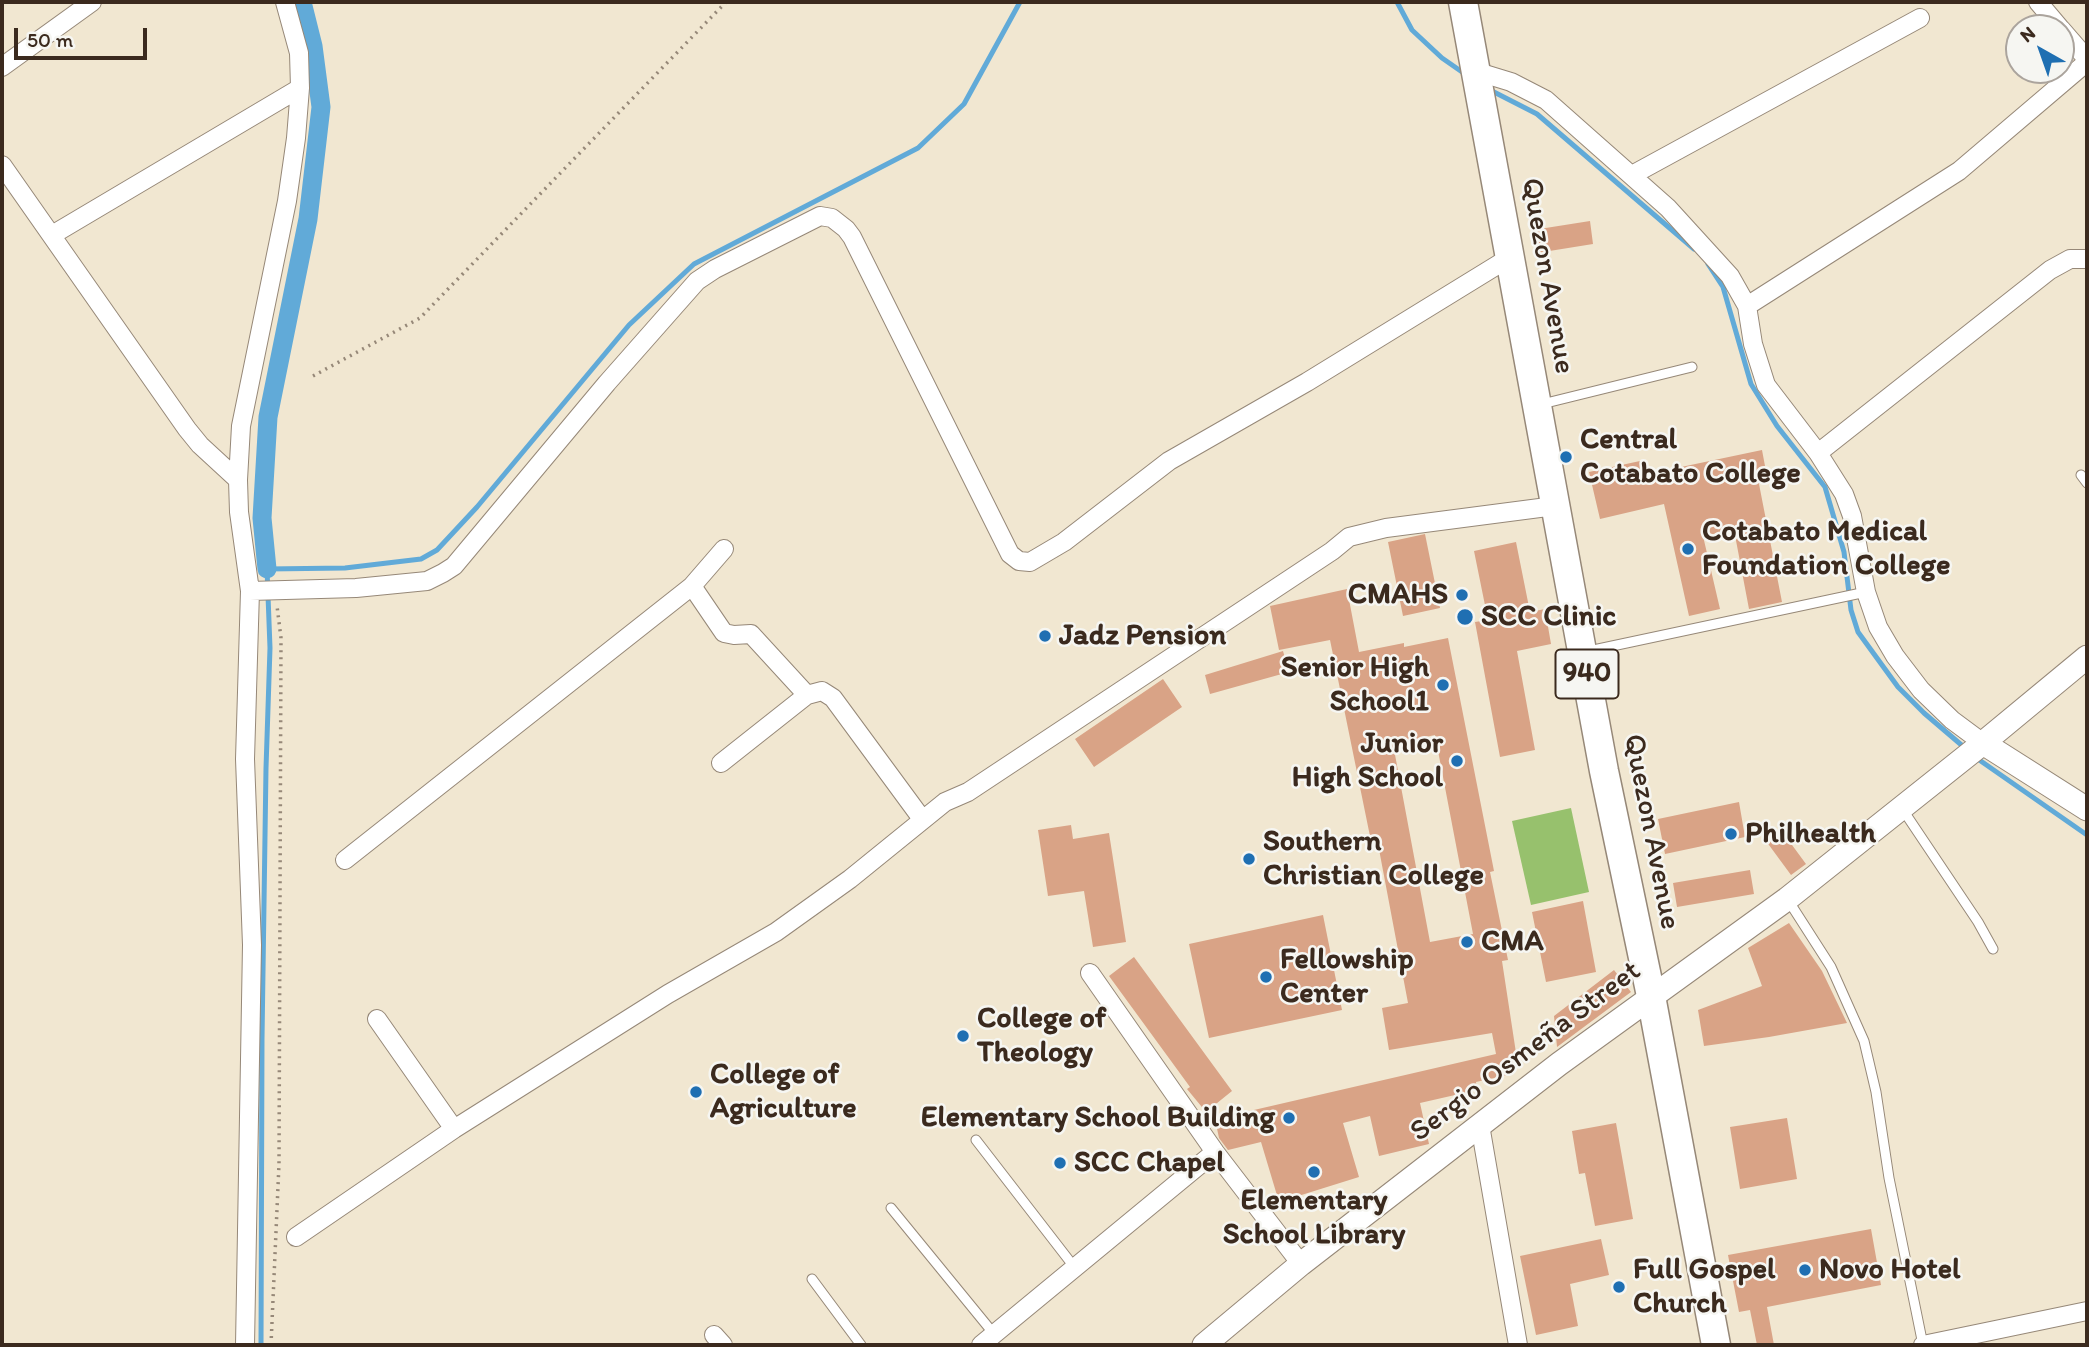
<!DOCTYPE html>
<meta charset="utf-8">
<style>
body{margin:0}
#map{position:relative;width:2089px;height:1347px;overflow:hidden;background:#f1e7d1;font-family:Itim,sans-serif}
canvas{display:block}
.frame{position:absolute;inset:0;border:4px solid #3b2a1e;pointer-events:none}
.north{position:absolute;left:2005px;top:14px;width:70px;height:70px;box-sizing:border-box;background:#f6f6f2;border:2px solid #aba49d;border-radius:50%;rotate:320deg;font-size:19px;font-weight:700;line-height:28px;text-align:center;color:#3b2a1e}
.north::after{content:'';display:block;margin:auto;width:24px;height:32px;background:#1f6fb2;clip-path:polygon(50% 0,100% 100%,50% 72%,0 100%)}
.scale{position:absolute;left:14px;top:28px;width:133px;height:32px;box-sizing:border-box;border:4px solid #3b2a1e;border-top:0;padding-left:9px;font-size:21px;line-height:24px;white-space:nowrap;color:#3b2a1e;-webkit-text-stroke:5px #f6f6f2;paint-order:stroke}
</style>
<div id="map">
<canvas width="2089" height="1347"></canvas>
<div class="frame"></div>
<div class="north">N</div>
<div class="scale">50 m</div>
</div>
<script>
const ctx = document.querySelector('canvas').getContext('2d');
ctx.lineJoin = 'round';
function fill(path, color) { ctx.fillStyle = color; ctx.fill(path, 'evenodd'); }
const toPath = rows => new Path2D(rows.map(r => 'M' + r).join(''));
function stroke(path, color, width, dash) { ctx.strokeStyle = color; ctx.lineWidth = width; ctx.lineCap = dash ? 'butt' : 'round'; ctx.setLineDash(dash || []); ctx.stroke(path); }
function write(font, color, halo, rows, align = 'center') {
  ctx.font = font + ' Itim,sans-serif'; ctx.lineWidth = 5; ctx.setLineDash([]); ctx.textBaseline = 'middle'; ctx.strokeStyle = halo; ctx.fillStyle = color; for (const [text, x, y, turn = 0] of rows) {
    ctx.save(); ctx.translate(x, y); ctx.rotate((+turn || 0) * Math.PI / 180); ctx.textAlign = isNaN(turn) ? turn : align; if (halo) ctx.strokeText(text, 0, 0); ctx.fillText(text, 0, 0); ctx.restore();
  }
}
fill(toPath([
 [1571,808,1589,892,1531,905,1512,821]
]), '#97c16d');
stroke(toPath([
 [1397,2,1412,30,1442,58,1465,74],
 [1490,90,1537,114,1694,249],
 [1708,264,1723,287,1751,384,1777,426,1825,487,1844,552,1851,610,1858,632,1898,687,1924,713,1965,748],
 [1975,757,2087,835],
 [261,1345,262,1039,266,768,270,648,267,569,345,568,421,559,437,550,477,507,629,325,694,264,918,148,964,104,1020,2]
]), '#61aad8', 5);
stroke(toPath([
 [267,569,262,518,268,417,308,219,321,107,313,46,302,2]
]), '#61aad8', 19);
fill(toPath([
 [1590,221,1593,244,1537,253,1533,230],
 [1762,450,1768,482,1759,484,1782,602,1749,609,1734,530,1703,536,1720,609,1689,616,1664,504,1600,519,1589,472,1640,461,1643,475],
 [1425,534,1440,608,1403,616,1388,542],
 [1516,542,1530,612,1545,609,1551,644,1517,651,1535,750,1500,757,1475,622,1488,620,1474,551],
 [1347,589,1359,652,1404,643,1404,647,1448,638,1494,871,1490,872,1508,960,1502,961,1518,1066,1511,1067,1512,1074,1476,1082,1477,1090,1420,1103,1429,1144,1379,1156,1370,1116,1343,1123,1359,1177,1279,1202,1261,1142,1228,1150,1219,1138,1215,1119,1496,1054,1492,1033,1389,1050,1382,1008,1408,1003,1378,844,1372,846,1330,640,1279,650,1270,606],
 [1435,735,1473,934,1430,942,1393,744],
 [1283,651,1289,672,1210,694,1205,675],
 [1163,679,1182,707,1094,767,1075,739],
 [1739,802,1745,837,1665,854,1658,819],
 [1071,825,1073,839,1109,833,1126,942,1093,947,1084,891,1048,896,1038,830],
 [1781,830,1806,864,1791,875,1766,841],
 [1750,870,1754,894,1677,907,1673,883],
 [1583,901,1596,972,1546,982,1532,912],
 [1323,915,1342,1010,1209,1038,1189,944],
 [1789,923,1822,971,1847,1023,1769,1037,1704,1046,1698,1010,1762,986,1748,948],
 [1134,957,1232,1091,1206,1112,1187,1089,1190,1087,1109,976],
 [1614,970,1631,992,1557,1047,1554,1016],
 [1787,1118,1797,1179,1740,1189,1730,1127],
 [1616,1123,1633,1219,1595,1226,1585,1173,1579,1174,1572,1131],
 [1871,1229,1881,1285,1767,1307,1774,1345,1757,1345,1750,1310,1739,1312,1728,1255],
 [1601,1239,1609,1275,1570,1284,1578,1326,1536,1335,1520,1256]
]), '#d9a386');
const service = toPath([
 [1542,404,1692,367],
 [2081,475,2087,483],
 [1584,652,1866,592],
 [1903,810,1978,922,1993,949],
 [1788,900,1831,967,1864,1041,1876,1092,1889,1178,1923,1345],
 [976,1140,1075,1268],
 [891,1208,994,1334],
 [812,1279,861,1345]
]);
const minor = toPath([
 [2038,2,2060,28],
 [2061,29,2087,59],
 [2,67,92,2],
 [1475,71,1511,82,1546,100,1668,208,1730,276,1747,306,1753,344,1766,385,1818,453,1844,494,1852,516,1866,592,1878,627,1895,656,1921,690,1952,720,1983,743],
 [2,165,187,429,200,445,238,480],
 [1632,175,1920,18],
 [52,235,300,88],
 [1747,306,1959,171,2087,62],
 [1818,453,2050,270,2070,259,2087,259],
 [692,586,724,633,734,635,751,634,807,695],
 [250,591,356,588,427,581,443,573,454,566,607,383,697,281,715,269,820,216,832,218,846,229,852,237,1010,554,1019,561,1030,562,1064,542,1169,461,1307,382,1512,256],
 [721,763,807,695,822,691,833,698,922,819],
 [345,860,692,586,724,549],
 [1090,973,1215,1152,1301,1264],
 [377,1019,454,1129],
 [1480,1125,1518,1345],
 [296,1237,454,1129,668,994,776,932,850,879,945,802,968,792,1332,551,1349,537,1386,528,1555,506],
 [714,1335,723,1345],
 [245,1345,252,945,245,759,250,591,239,512,238,480,241,426,287,201,296,138,300,88,299,53,285,2],
 [981,1345,1215,1152],
 [1923,1345,2087,1311]
]);
const tertiary = toPath([
 [1983,743,2087,809],
 [1204,1345,1301,1264,1559,1064,1787,899,1983,743,2087,657]
]);
const primary = toPath([
 [1463,2,1604,771,1651,996,1716,1345]
]);
stroke(service, '#968878', 11);
stroke(minor, '#968878', 20);
stroke(tertiary, '#968878', 25);
stroke(primary, '#968878', 31);
stroke(toPath([
 [313,376,420,318,726,2],
 [271,1345,279,1164,281,638,277,606]
]), '#968878', 3.5, [2, 5]);
stroke(service, '#fff', 9);
stroke(minor, '#fff', 18);
stroke(tertiary, '#fff', 23);
stroke(primary, '#fff', 28);
for (const [x, y, r, color] of [
 [1566,457,7,"#1f6fb2"],
 [1688,549,7,"#1f6fb2"],
 [1462,595,7,"#1f6fb2"],
 [1465,617,9,"#1f6fb2"],
 [1045,636,7,"#1f6fb2"],
 [1443,685,7,"#1f6fb2"],
 [1457,761,7,"#1f6fb2"],
 [1731,834,7,"#1f6fb2"],
 [1249,859,7,"#1f6fb2"],
 [1467,942,7,"#1f6fb2"],
 [1266,977,7,"#1f6fb2"],
 [963,1036,7,"#1f6fb2"],
 [696,1092,7,"#1f6fb2"],
 [1289,1118,7,"#1f6fb2"],
 [1060,1163,7,"#1f6fb2"],
 [1314,1172,7,"#1f6fb2"],
 [1805,1270,7,"#1f6fb2"],
 [1619,1287,7,"#1f6fb2"]
]) { const dot = new Path2D(); dot.arc(x, y, r, 0, 2 * Math.PI); ctx.fillStyle = color; ctx.fill(dot); stroke(dot, '#f6f6f2', 2.5); }
for (const [x, y, w] of [
 [1587,674,63]
]) { const box = new Path2D(); box.roundRect(x - w / 2, y - 24.5, w, 49, 5); ctx.fillStyle = '#f6f6f2'; ctx.fill(box); stroke(box, '#3b2a1e', 2); }
write('bold 28px', '#3b2a1e', null, [
 ["940",1587,674]
]);
write('30px', '#3b2a1e', '#f6f6f2', [
 ["Quezon Avenue",1547,276,80],
 ["Quezon Avenue",1651,832,79],
 ["Sergio Osmeña Street",1526,1052,-37]
]);
write('bold 30px', '#3b2a1e', '#f6f6f2', [
 ["Central",1580,440],
 ["Cotabato College",1580,474],
 ["Cotabato Medical",1702,532],
 ["Foundation College",1702,566],
 ["CMAHS",1448,595,"right"],
 ["SCC Clinic",1481,617],
 ["Jadz Pension",1059,636],
 ["Senior High",1429,668,"right"],
 ["School1",1429,702,"right"],
 ["Junior",1443,744,"right"],
 ["High School",1443,778,"right"],
 ["Philhealth",1745,834],
 ["Southern",1263,842],
 ["Christian College",1263,876],
 ["CMA",1481,942],
 ["Fellowship",1280,960],
 ["Center",1280,994],
 ["College of",977,1019],
 ["Theology",977,1053],
 ["College of",710,1075],
 ["Agriculture",710,1109],
 ["Elementary School Building",1275,1118,"right"],
 ["SCC Chapel",1074,1163],
 ["Elementary",1314,1201,"center"],
 ["School Library",1314,1235,"center"],
 ["Full Gospel",1633,1270],
 ["Church",1633,1304],
 ["Novo Hotel",1819,1270]
], 'left');
</script>
